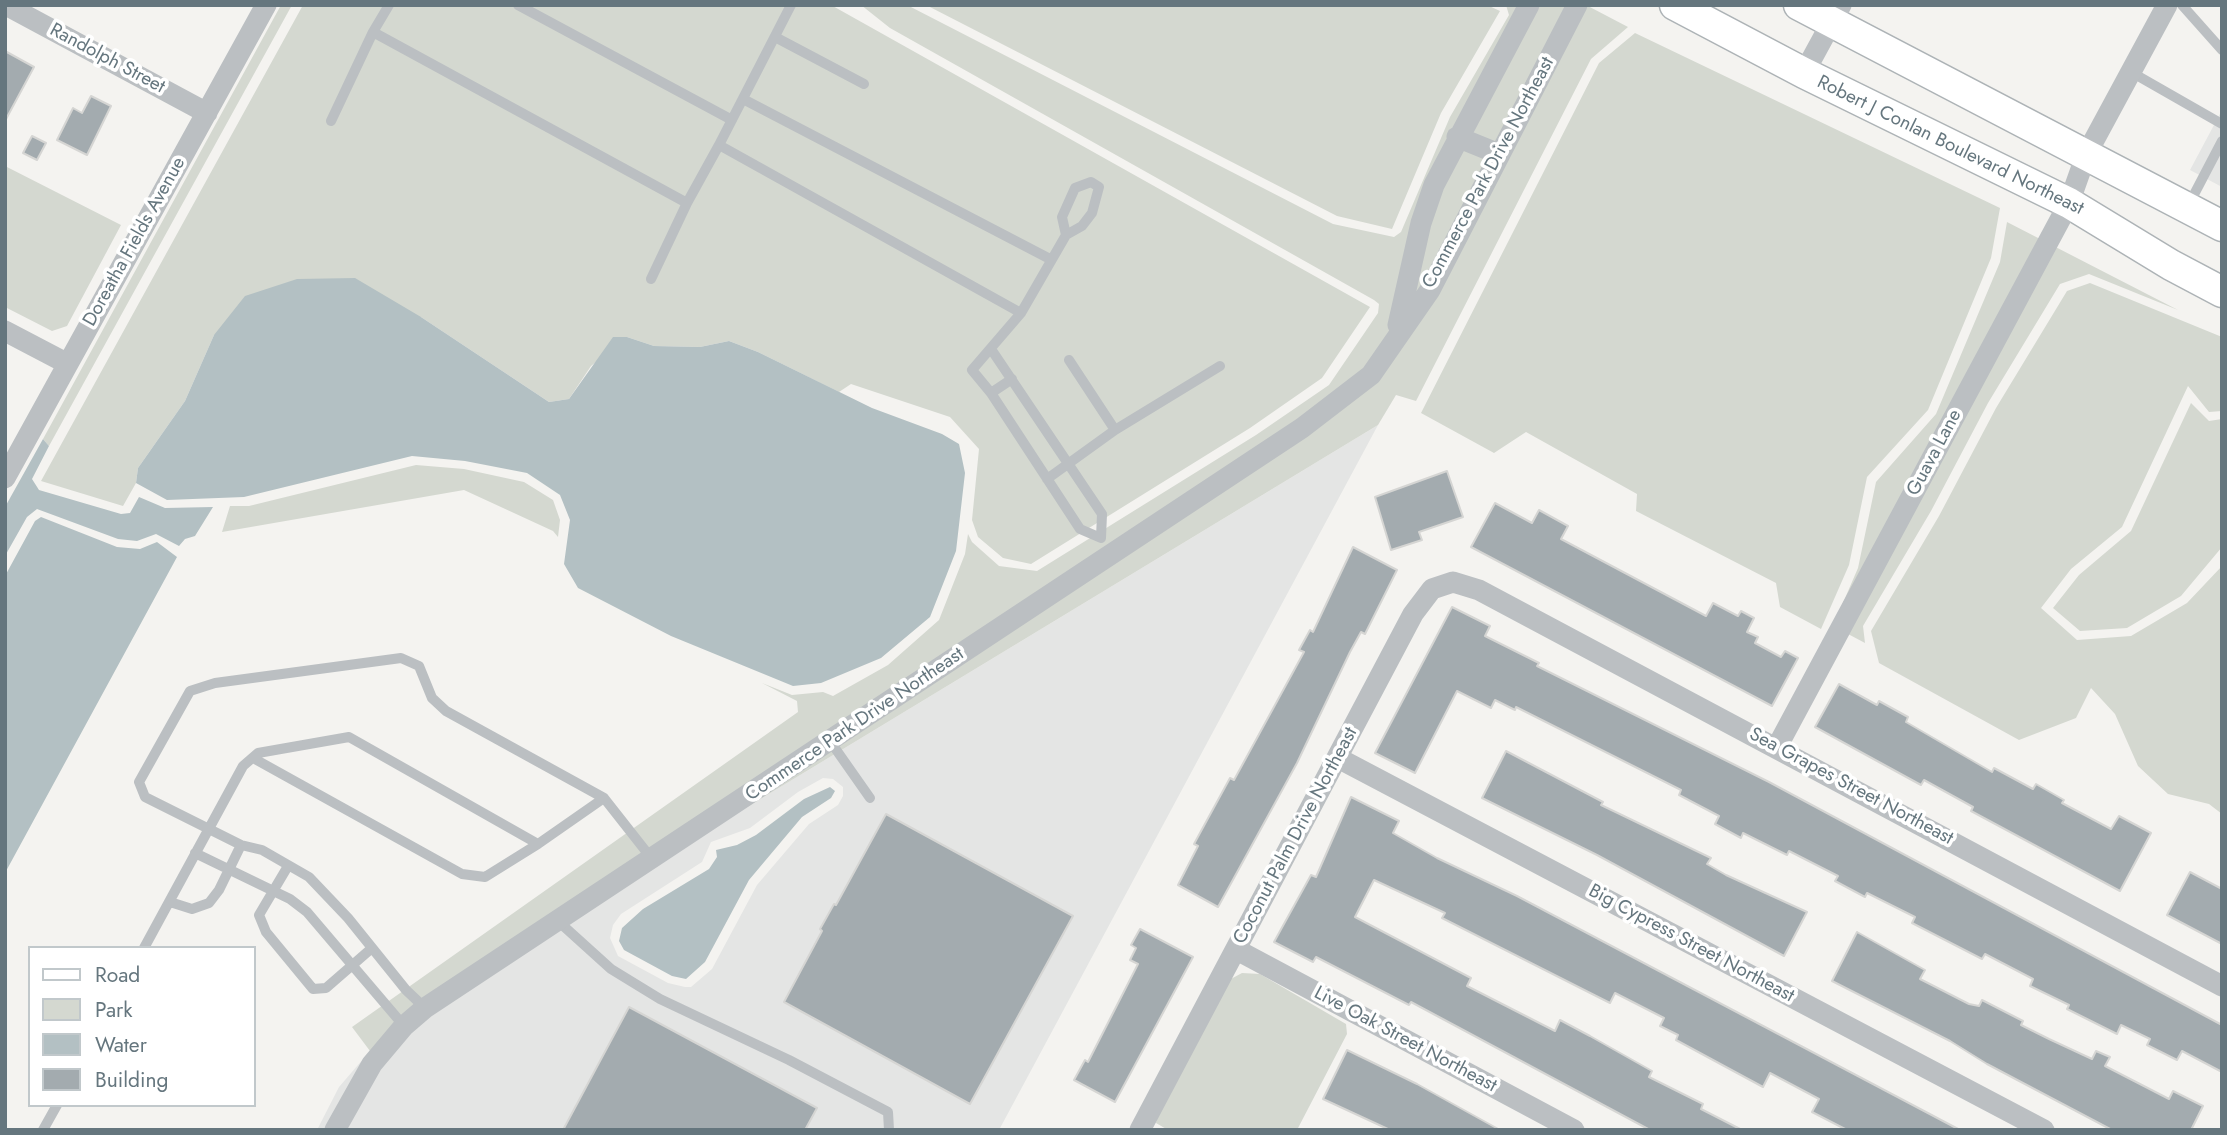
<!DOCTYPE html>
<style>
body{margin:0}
#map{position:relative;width:2227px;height:1135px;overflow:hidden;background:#f4f3f0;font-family:Jost,sans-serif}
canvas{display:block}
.frame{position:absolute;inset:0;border:7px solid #65767e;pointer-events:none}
.legend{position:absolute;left:28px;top:946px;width:228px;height:161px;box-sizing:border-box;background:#fff;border:2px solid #c1c8cb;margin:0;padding:9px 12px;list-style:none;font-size:21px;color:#65767e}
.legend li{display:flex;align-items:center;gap:14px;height:35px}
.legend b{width:35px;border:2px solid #c1c8cb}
</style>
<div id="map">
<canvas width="2227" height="1135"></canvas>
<div class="frame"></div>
<ul class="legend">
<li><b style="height:9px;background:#fff"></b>Road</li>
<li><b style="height:19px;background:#d4d8d0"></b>Park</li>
<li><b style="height:19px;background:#b3c0c3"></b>Water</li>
<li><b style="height:19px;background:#a3abaf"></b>Building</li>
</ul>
</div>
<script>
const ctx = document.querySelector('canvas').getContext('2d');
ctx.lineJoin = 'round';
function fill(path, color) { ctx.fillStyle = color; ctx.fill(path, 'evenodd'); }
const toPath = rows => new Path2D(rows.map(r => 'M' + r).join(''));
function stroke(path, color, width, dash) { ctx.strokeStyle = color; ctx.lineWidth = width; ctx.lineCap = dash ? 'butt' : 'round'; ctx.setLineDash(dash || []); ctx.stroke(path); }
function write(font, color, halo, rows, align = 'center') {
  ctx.font = font + ' Jost,sans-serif'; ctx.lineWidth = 7; ctx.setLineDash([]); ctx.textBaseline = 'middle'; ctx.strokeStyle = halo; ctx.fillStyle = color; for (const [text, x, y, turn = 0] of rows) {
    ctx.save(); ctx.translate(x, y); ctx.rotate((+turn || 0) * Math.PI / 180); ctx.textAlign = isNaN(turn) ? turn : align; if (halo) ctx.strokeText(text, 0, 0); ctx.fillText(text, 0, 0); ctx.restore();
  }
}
fill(toPath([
 [2222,110,2222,187,2190,170],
 [1378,425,999,1130,317,1130,339,1087,370,1051,475,972],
 [823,778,833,779,843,787,843,796,838,805,809,824,757,885,712,969,691,987,685,987,668,983,618,956,610,938,613,925,621,914,702,862,711,842,750,828,798,792]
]), '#e4e5e4');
fill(toPath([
 [281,5,292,5,49,446,43,439],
 [303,5,831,5,1370,307,1322,378,1250,428,1031,564,1003,558,978,537,972,520,979,449,950,417,851,384,839,392,758,352,729,341,700,347,654,346,627,337,591,366,569,399,549,402,421,317,214,335,185,401,138,468,136,483,123,506,41,481],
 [861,5,907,5,1333,224,1394,237,1401,232,1450,117,1509,15,1506,5,1586,5,1628,27,1591,59,1416,401,1396,395,1378,425,475,972,370,1051,352,1027,798,712,797,701,762,683,792,695,823,692,833,696,888,665,939,620,965,554,968,534,972,542,999,566,1037,571,1256,435,1329,385,1378,313,1379,304,1374,300,890,28],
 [926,5,1487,5,1500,11,1441,113,1392,229,1337,216],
 [1635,33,2000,208,1991,258,1928,410,1867,477,1849,565,1821,629,1780,607,1776,583,1636,511,1637,494,1526,432,1494,453,1421,413,1599,63],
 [5,166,121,225,67,326,52,331,5,307],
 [2007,222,2178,310,2089,274,2060,284,1988,403,1931,511,1863,626,1865,643,1833,626,1858,568,1876,482,1936,414,2000,262],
 [2090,283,2222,337,2222,411,2209,412,2188,386,2122,527,2071,569,2041,608,2077,640,2131,636,2187,603,2222,566,2222,814,2209,804,2168,794,2138,766,2115,714,2091,688,2076,718,2019,740,1879,663,1871,631,1939,516,1996,408,2067,291],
 [2191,403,2209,421,2222,419,2222,547,2181,596,2127,628,2080,631,2053,608,2079,575,2131,531],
 [416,465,464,469,524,482,553,500,560,520,558,537,553,531,464,490,222,532,230,506,249,506],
 [1242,973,1260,974,1346,1024,1347,1034,1297,1130,1168,1130,1156,1123,1158,1111,1229,980]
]), '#d4d8d0');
fill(toPath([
 [355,278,421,317,549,402,569,399,613,337,627,337,654,346,700,347,729,341,758,352,872,408,942,434,959,444,965,473,956,551,930,617,881,658,821,683,793,686,671,636,578,588,564,564,570,520,560,495,527,473,465,461,412,456,244,497,167,500,136,483,138,468,185,401,214,335,245,296,297,279],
 [43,439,49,446,32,479,39,490,121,514,130,513,139,497,165,508,213,507,195,536,185,539,179,546,156,534,137,541,118,539,37,509,27,517,5,556,5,507],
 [41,517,117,547,140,549,157,542,177,557,5,873,5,576,35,521],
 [830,787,835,791,831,798,802,817,749,880,705,962,686,979,672,976,624,950,619,941,622,928,643,909,709,869,717,857,716,850,737,845,756,835,804,799]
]), '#b3c0c3');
const building = toPath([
 [5,51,34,67,5,121,5,51],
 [91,96,111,106,87,155,57,140,73,108,82,113,91,96],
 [32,136,46,143,37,160,23,153,32,136],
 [1447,471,1463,517,1419,532,1422,540,1391,550,1375,497,1447,471],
 [1495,503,1532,523,1539,510,1568,526,1561,539,1706,616,1713,603,1738,616,1741,611,1754,618,1747,632,1758,637,1755,643,1781,657,1785,651,1798,658,1772,706,1471,547,1495,503],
 [1353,547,1397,570,1365,634,1361,632,1350,652,1297,763,1218,907,1178,885,1198,846,1194,844,1230,778,1234,780,1304,652,1299,650,1310,630,1313,632,1353,547],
 [1452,607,1490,626,1485,636,1539,663,1537,666,1769,782,2222,1025,2222,1072,2182,1051,2177,1060,2147,1045,2150,1039,2121,1025,2117,1034,2067,1009,2069,1005,2030,986,2033,979,1985,954,1982,959,1912,923,1915,917,1867,893,1865,897,1835,881,1838,876,1789,851,1787,855,1743,833,1741,838,1715,824,1719,816,1679,795,1681,790,1516,707,1515,710,1495,700,1491,708,1457,691,1415,773,1375,753,1452,607],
 [1839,684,1877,705,1879,701,1908,717,1906,722,1992,772,1994,768,2033,789,2036,784,2064,800,2062,803,2111,829,2119,816,2151,833,2120,891,1971,811,1973,807,1924,780,1921,785,1815,727,1839,684],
 [1506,751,1603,802,1601,805,1711,858,1707,864,1726,875,1807,912,1784,956,1597,855,1482,798,1506,751],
 [1351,797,1399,821,1393,833,1437,858,1517,896,1960,1130,1847,1130,1812,1112,1819,1099,1770,1073,1763,1087,1676,1040,1678,1035,1660,1026,1664,1018,1615,993,1610,1003,1442,918,1445,913,1374,880,1355,917,1471,978,1467,986,1555,1031,1560,1020,1590,1036,1652,1071,1649,1077,1703,1104,1701,1109,1742,1130,1650,1130,1411,1002,1409,1005,1316,957,1313,962,1274,942,1311,875,1316,877,1351,797],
 [886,814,1073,916,970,1104,784,1002,822,931,820,929,834,904,836,905,886,814],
 [2190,872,2222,889,2222,944,2167,915,2190,872],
 [1140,929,1193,957,1115,1102,1074,1080,1085,1060,1088,1062,1138,964,1130,960,1136,948,1131,945,1140,929],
 [1857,932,1925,970,1920,979,1969,1004,1979,1006,1982,1000,2023,1021,2021,1025,2049,1039,2092,1059,2096,1051,2110,1057,2105,1066,2169,1099,2173,1091,2203,1106,2191,1130,2112,1130,1987,1064,1950,1041,1832,981,1857,932],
 [629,1007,817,1108,805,1130,563,1130,629,1007],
 [1347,1050,1417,1084,1500,1130,1390,1130,1323,1099,1347,1050]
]);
fill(building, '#a3abaf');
stroke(building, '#d5d5d3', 2);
const secondary = toPath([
 [1675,5,1804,73,2069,203,2171,265,2222,292],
 [1799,5,2222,226]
]);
stroke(secondary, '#adb3b6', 33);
stroke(toPath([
 [389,5,373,32,687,203,719,145],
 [518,5,732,120],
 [791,5,719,145,1021,313],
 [2182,5,2222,50],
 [775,37,864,84],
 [2131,72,2222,124],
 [743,99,1050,259],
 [331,121,373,32],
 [2188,206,2222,141],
 [651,279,687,203],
 [991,349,1102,514,1101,538,1080,529,991,393,972,370,1021,313,1066,235,1082,226,1092,213,1099,187,1091,182,1075,188,1062,217,1066,235],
 [991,393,1012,379],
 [1115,430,1220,366],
 [1047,479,1115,430,1069,360],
 [830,741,870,798],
 [604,798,652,859],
 [195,853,290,899,307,912,404,1026],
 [288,866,259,915,266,932,313,989,326,988,372,948],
 [170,902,192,909,209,903,219,890,241,845],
 [559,922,611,969,660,999,789,1060,888,1112,889,1130],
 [144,948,243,766,258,753,349,737,538,844,485,877,462,874,253,758],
 [425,1008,406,990,348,918,309,877,262,850,241,845,145,797,139,782,190,691,215,683,401,658,419,666,432,698,446,711,604,798,538,844],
 [43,1130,57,1105]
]), '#bbbfc2', 10);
stroke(toPath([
 [6,5,207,113],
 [1804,73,1841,5],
 [1457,137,1499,154],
 [1398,325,1421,223,1434,185,1529,5],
 [5,331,68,364],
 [5,478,266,5],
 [1777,747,2069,203,2086,155,2167,5],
 [1338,758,2044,1130],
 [1237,950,1574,1130],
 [335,1130,372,1064,404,1026,425,1008,1302,428,1371,375,1430,290,1577,5],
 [1140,1130,1413,614,1432,589,1453,582,1479,590,2222,986]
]), '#bbbfc2', 21);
stroke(secondary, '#fff', 30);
write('19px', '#65767e', '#fff', [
 ["Randolph Street",107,59,28],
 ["Robert J Conlan Boulevard Northeast",1950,146,26],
 ["Commerce Park Drive Northeast",1489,173,-62],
 ["Doreatha Fields Avenue",135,242,-61],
 ["Guava Lane",1935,453,-62],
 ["Commerce Park Drive Northeast",855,725,-34],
 ["Sea Grapes Street Northeast",1851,787,28],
 ["Coconut Palm Drive Northeast",1296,836,-62],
 ["Big Cypress Street Northeast",1691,944,28],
 ["Live Oak Street Northeast",1405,1040,28]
]);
</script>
